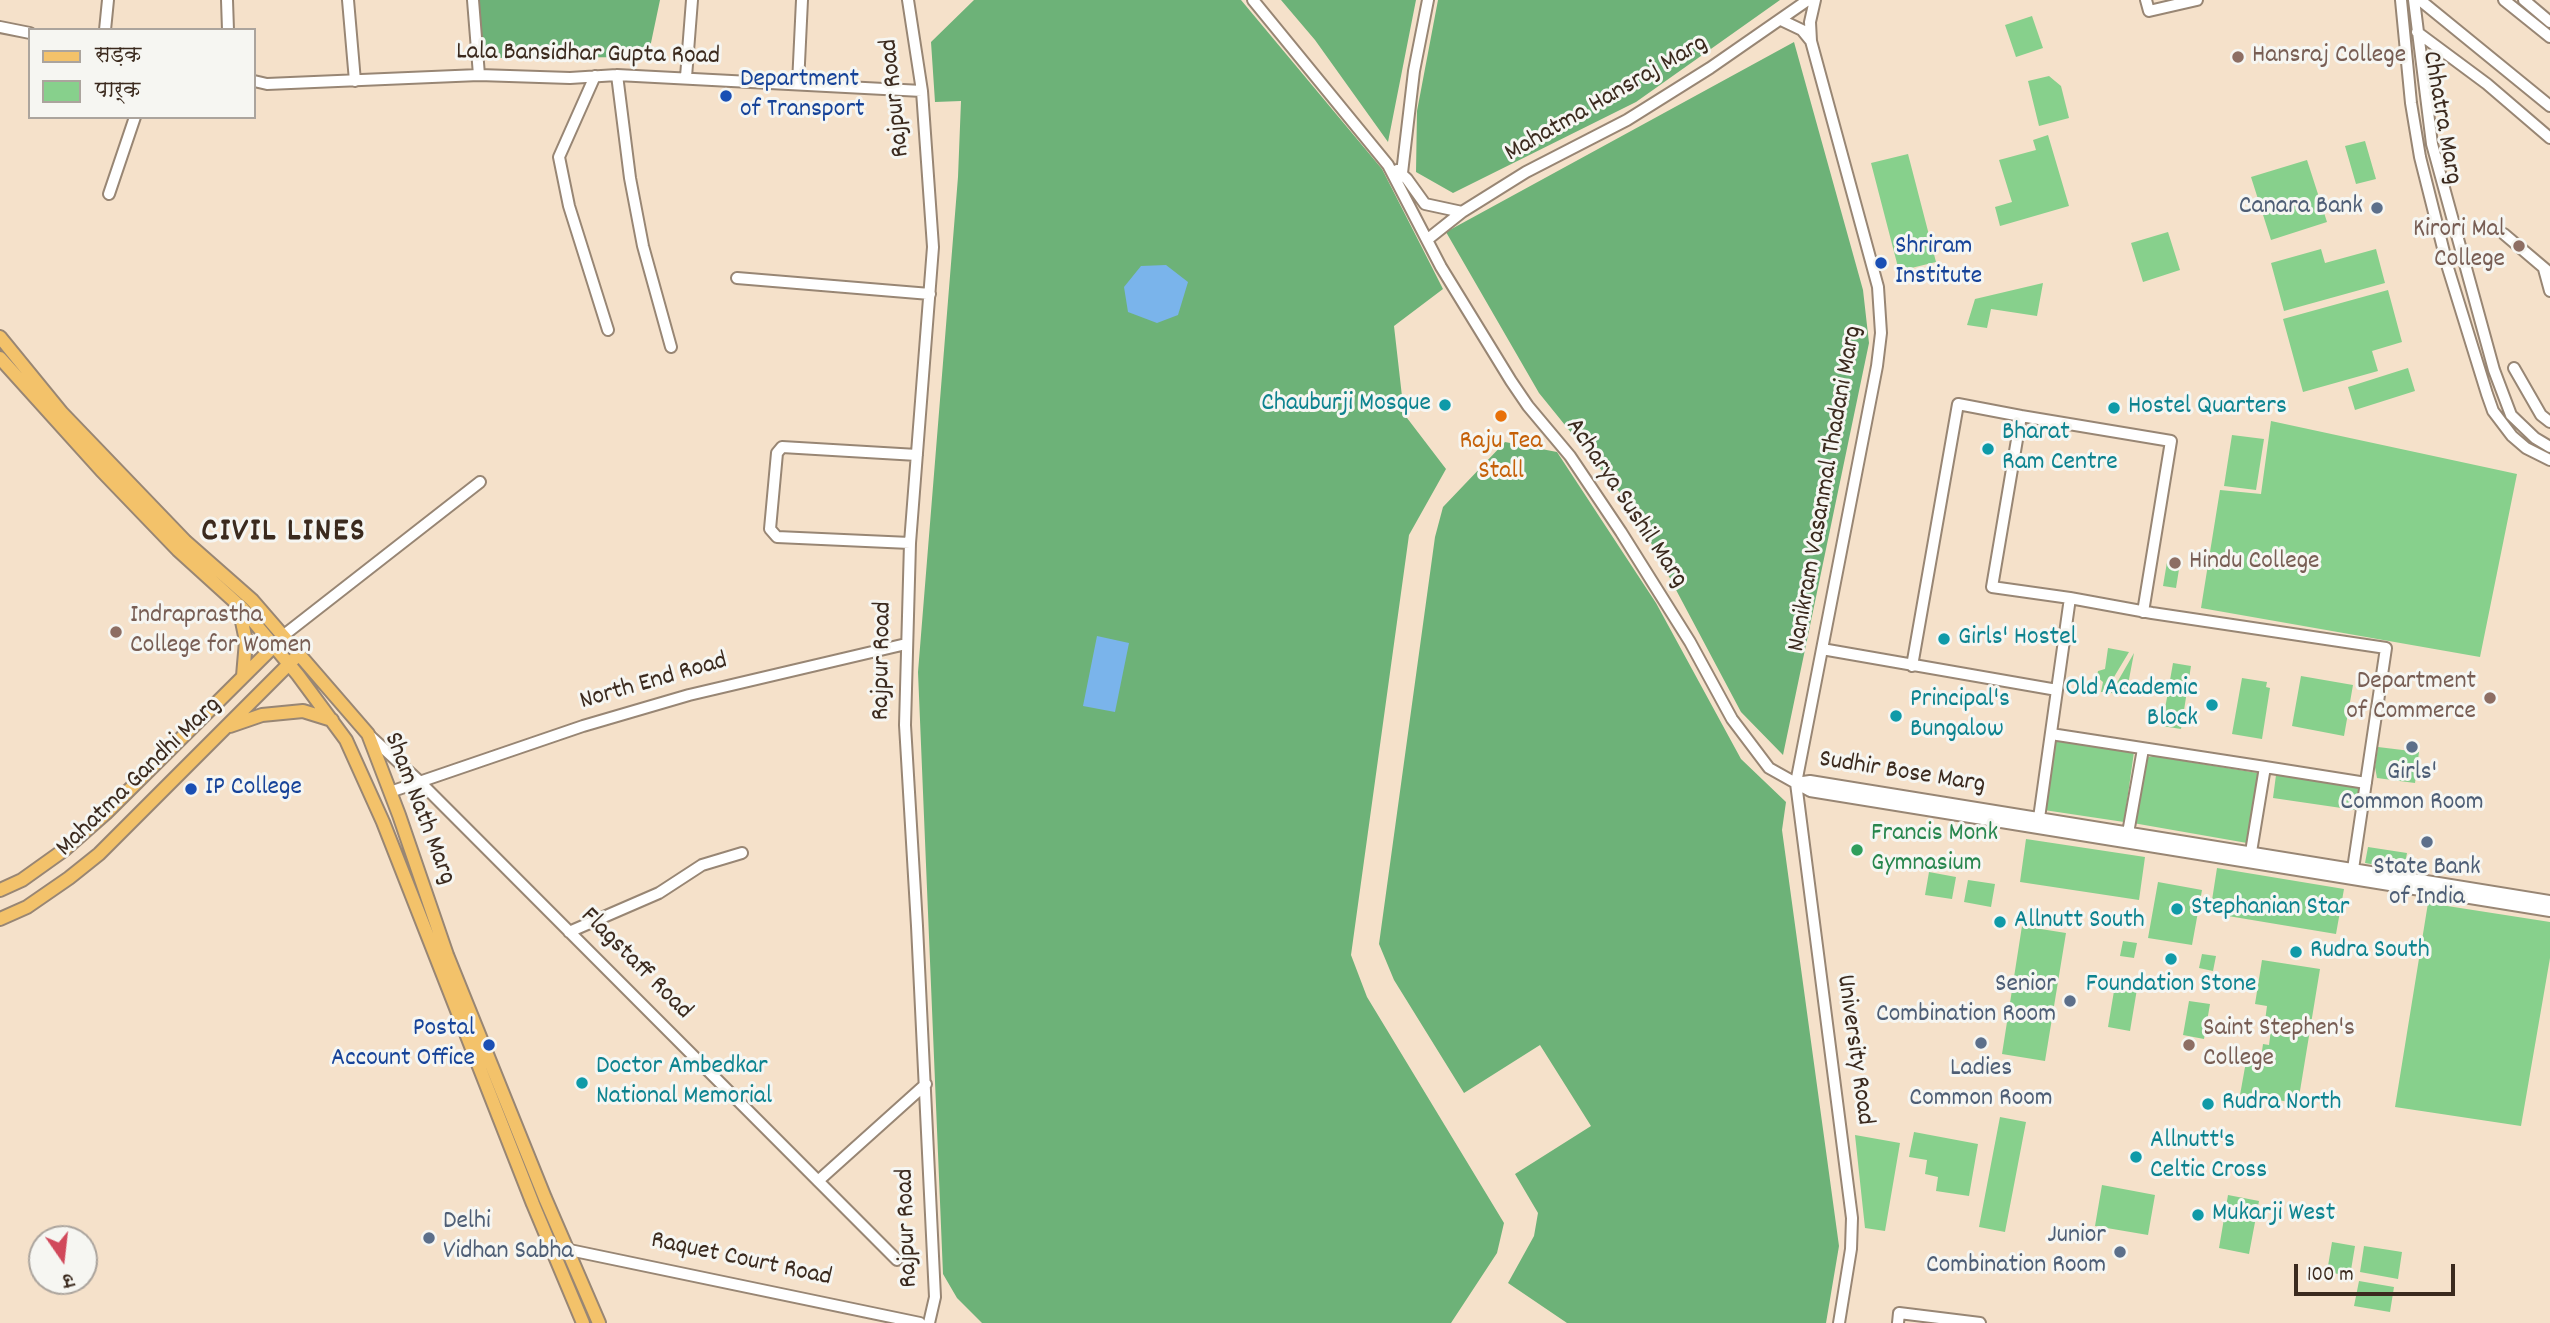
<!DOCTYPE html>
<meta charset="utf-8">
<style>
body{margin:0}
#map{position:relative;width:2550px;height:1323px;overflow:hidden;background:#f5e1ca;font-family:Dekko,"Playpen Sans Deva",sans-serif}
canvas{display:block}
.legend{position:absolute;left:28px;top:28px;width:228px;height:91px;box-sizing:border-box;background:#f6f6f2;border:2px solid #aba49d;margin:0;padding:9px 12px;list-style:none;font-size:21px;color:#3b2a1e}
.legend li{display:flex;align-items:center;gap:14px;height:35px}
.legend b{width:35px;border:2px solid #aba49d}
.north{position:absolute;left:28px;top:1225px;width:70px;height:70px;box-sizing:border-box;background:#f6f6f2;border:2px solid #aba49d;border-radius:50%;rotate:166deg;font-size:19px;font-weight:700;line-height:28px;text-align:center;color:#3b2a1e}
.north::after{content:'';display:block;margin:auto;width:24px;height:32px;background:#d1495b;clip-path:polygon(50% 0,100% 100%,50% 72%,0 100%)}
.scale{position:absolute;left:2294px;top:1264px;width:161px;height:32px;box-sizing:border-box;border:4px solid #3b2a1e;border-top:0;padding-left:9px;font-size:21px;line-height:24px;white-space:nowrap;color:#3b2a1e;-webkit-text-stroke:5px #f6f6f2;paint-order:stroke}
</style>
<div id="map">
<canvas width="2550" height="1323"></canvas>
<ul class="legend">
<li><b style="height:9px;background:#f3c26a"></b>सड़क</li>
<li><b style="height:19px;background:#87d08c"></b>पार्क</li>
</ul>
<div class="north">उ</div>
<div class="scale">100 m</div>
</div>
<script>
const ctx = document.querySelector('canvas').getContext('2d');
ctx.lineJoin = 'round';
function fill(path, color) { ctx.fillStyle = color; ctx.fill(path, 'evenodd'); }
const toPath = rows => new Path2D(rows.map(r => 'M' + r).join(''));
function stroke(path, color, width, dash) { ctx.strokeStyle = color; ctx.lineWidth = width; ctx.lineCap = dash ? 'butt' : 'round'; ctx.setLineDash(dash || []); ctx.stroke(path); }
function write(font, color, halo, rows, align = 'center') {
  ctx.font = font + ' Dekko,sans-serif'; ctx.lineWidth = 6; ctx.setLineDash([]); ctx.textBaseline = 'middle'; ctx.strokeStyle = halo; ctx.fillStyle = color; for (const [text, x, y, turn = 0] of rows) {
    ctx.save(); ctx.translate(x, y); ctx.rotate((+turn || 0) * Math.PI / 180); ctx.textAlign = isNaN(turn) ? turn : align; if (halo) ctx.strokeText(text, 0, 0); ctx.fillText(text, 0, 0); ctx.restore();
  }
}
fill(toPath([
 [2032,16,2043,48,2016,57,2005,25],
 [2049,76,2061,86,2069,118,2039,126,2028,81],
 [2048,135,2069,206,2000,226,1995,207,2012,202,1999,160,2036,150,2033,140],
 [2365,141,2376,179,2356,184,2345,146],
 [1908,154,1936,262,1899,271,1871,163],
 [2307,160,2327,222,2271,240,2251,177],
 [2168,232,2180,270,2143,282,2131,243],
 [2321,249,2325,263,2376,249,2385,283,2284,311,2271,263],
 [2043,283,2037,316,1991,309,1987,328,1967,325,1975,299],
 [2388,290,2402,342,2372,351,2378,371,2303,392,2283,319],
 [2408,368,2415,391,2355,410,2348,387],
 [2271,421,2517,474,2480,657,2201,608,2220,490,2261,494],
 [2232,435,2264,439,2256,490,2224,486],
 [2167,562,2180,563,2176,588,2163,586],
 [2108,648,2129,652,2105,692,2101,692,2103,682,2097,677,2098,671,2105,669],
 [2134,653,2126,695,2111,693],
 [2173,663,2191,666,2181,729,2162,726],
 [2301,676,2353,685,2344,736,2292,726],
 [2242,678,2267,682,2266,687,2270,688,2262,739,2232,734],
 [2054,740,2134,752,2124,822,2044,810],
 [2378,747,2419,752,2415,783,2377,778,2375,767],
 [2153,756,2258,773,2247,843,2133,823,2145,758],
 [2276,775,2359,787,2355,810,2273,798],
 [2026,839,2145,857,2139,900,2020,882],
 [2368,847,2407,853,2404,870,2365,863],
 [2217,868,2344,889,2336,934,2210,913],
 [1929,872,1956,877,1952,899,1925,895],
 [1968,880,1995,884,1991,907,1964,902],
 [2158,882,2202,890,2192,945,2148,938],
 [2428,903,2550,922,2550,958,2521,1126,2395,1107],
 [2022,926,2066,933,2045,1061,2002,1054],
 [2123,941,2137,943,2134,958,2120,956],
 [2202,954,2216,956,2213,971,2199,968],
 [2262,960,2320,969,2298,1103,2240,1095,2247,1056,2261,1058,2263,1044,2269,1045,2272,1022,2265,1021,2267,1006,2255,1004],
 [2115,985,2137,989,2130,1031,2108,1027],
 [2189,1001,2210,1004,2204,1039,2183,1035],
 [2000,1117,2026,1122,2005,1232,1979,1227],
 [1914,1132,1978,1144,1969,1196,1936,1191,1938,1177,1925,1174,1927,1160,1909,1157],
 [1855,1135,1900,1143,1885,1231,1865,1228],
 [2102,1185,2155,1195,2148,1235,2095,1226],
 [2228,1195,2259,1201,2249,1254,2219,1248],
 [2332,1242,2355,1246,2350,1276,2327,1272],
 [2364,1246,2402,1252,2398,1279,2360,1272],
 [2359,1281,2394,1287,2390,1312,2354,1306]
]), '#87d08c');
fill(toPath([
 [479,0,660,0,648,57,483,58],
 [974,0,1241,0,1382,169,1443,289,1394,326,1404,414,1446,469,1409,535,1351,955,1367,997,1504,1223,1497,1253,1451,1323,982,1323,957,1298,943,1274,918,672,958,177,961,101,935,102,931,42],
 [1281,0,1416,0,1388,142,1315,40],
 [1438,0,1780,0,1636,102,1453,193,1416,172,1417,111],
 [1794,42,1863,290,1869,343,1783,755,1741,712,1633,509,1539,393,1446,232],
 [1505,442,1557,452,1656,603,1741,759,1786,802,1782,830,1839,1246,1826,1323,1567,1323,1508,1283,1534,1236,1538,1213,1515,1174,1591,1126,1540,1045,1464,1093,1394,980,1379,944,1435,537,1443,507]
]), '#6db278');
fill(toPath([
 [1166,265,1188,282,1178,315,1157,323,1128,312,1124,287,1141,266],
 [1097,636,1129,643,1115,712,1083,706]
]), '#7ab4eb');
const minor = toPath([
 [227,0,228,30],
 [348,0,355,81],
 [473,0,479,75],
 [908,0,922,91,933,247,910,543,905,725,917,926,935,1297,929,1323],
 [1253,0,1388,165,1441,267,1511,381,1528,406,1570,456,1621,532,1690,642,1732,719,1769,768,1810,791,2550,911],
 [1815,0,1810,22,1811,41,1878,287,1881,333,1877,366,1796,783,1852,1218,1851,1249,1839,1323],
 [2146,0,2149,11,2197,0],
 [2401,0,2411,103,2420,157,2448,268,2487,394,2493,411,2512,436,2526,448,2550,460],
 [2414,0,2432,144,2494,370,2511,415,2535,438,2550,447],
 [2420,0,2550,106],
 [2504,0,2550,37],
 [2524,0,2550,22],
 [1781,20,1802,30,1811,41],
 [0,27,30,33],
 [105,30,108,0],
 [2417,32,2487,84,2550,138],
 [617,75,630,178,643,246,671,347],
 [595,76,559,157,569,206,608,330],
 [686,77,692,0],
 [254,81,267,84,479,75,570,78,617,75,922,91],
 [798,84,802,0],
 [1397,170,1407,179,1425,204,1462,212],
 [1402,173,1414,71,1428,0],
 [109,194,135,117],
 [2504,234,2550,273],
 [1428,239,1462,212,1526,172,1627,120,1710,68,1808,0],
 [2544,269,2550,291],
 [737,278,930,294],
 [2514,368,2541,415,2550,422],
 [910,543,777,537,770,529,777,453,782,447,917,455],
 [2070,598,2152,613,2386,648,2353,869],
 [284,635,480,482],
 [1822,649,2057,690,2039,818],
 [1912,666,1958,404,2021,416],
 [2057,690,2070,598,1992,587,2021,416,2171,441,2143,612],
 [2051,734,2265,767,2251,852],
 [370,736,419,781,897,1260],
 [2265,767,2366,783],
 [1796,783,1810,781,2550,901],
 [390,792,583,726,689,695,906,644],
 [2128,833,2143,749],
 [569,932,659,893,702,865,742,853],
 [818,1181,926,1084],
 [560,1248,920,1323],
 [1898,1323,1899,1313,1980,1323]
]);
const major = toPath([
 [0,337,62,413,185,541,252,600,368,734,399,815,447,955,545,1198,599,1323],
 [0,358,101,470,178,550,243,609,298,675,346,740,383,822,533,1204,583,1323],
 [239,607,246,641,243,676],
 [230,726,262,715,303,711,332,720],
 [0,890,22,880,64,850,106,813,278,642],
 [0,919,27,907,69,878,99,854,294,659]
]);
stroke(minor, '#988674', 14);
stroke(major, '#988674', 16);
stroke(minor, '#fff', 10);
stroke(major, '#f3c26a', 12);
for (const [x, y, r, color] of [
 [2238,57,7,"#8d6e63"],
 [726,96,7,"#1a4fb4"],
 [2377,208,7,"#5c6f8a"],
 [2519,246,7,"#8d6e63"],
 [1881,263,7,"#1a4fb4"],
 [1445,405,7,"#0f9aa8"],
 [2114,408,7,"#0f9aa8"],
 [1501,416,7,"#e8710a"],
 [1988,449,7,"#0f9aa8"],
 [2175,563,7,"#8d6e63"],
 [116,632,7,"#8d6e63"],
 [1944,639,7,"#0f9aa8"],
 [2490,698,7,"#8d6e63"],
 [2212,705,7,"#0f9aa8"],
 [1896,716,7,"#0f9aa8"],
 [2412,747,7,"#5c6f8a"],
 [191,789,7,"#1a4fb4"],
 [2427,842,7,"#5c6f8a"],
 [1857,850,7,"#2e9e5b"],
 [2177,909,7,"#0f9aa8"],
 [2000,922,7,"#0f9aa8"],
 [2296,952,7,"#0f9aa8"],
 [2171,959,7,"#0f9aa8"],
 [2070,1001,7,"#5c6f8a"],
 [1981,1043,7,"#5c6f8a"],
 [489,1045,7,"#1a4fb4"],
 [2189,1045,7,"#8d6e63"],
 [582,1083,7,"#0f9aa8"],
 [2208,1104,7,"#0f9aa8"],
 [2136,1157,7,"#0f9aa8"],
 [2198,1215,7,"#0f9aa8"],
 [429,1238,7,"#5c6f8a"],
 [2120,1252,7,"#5c6f8a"]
]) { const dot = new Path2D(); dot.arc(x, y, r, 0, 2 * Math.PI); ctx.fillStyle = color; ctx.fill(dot); stroke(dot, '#f6f6f2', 2.5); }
write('26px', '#3b2a1e', '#f6f6f2', [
 ["Lala Bansidhar Gupta Road",588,56,1],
 ["Rajpur Road",897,98,-96],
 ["Mahatma Hansraj Marg",1607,100,-30],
 ["Chhatra Marg",2440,118,80],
 ["Nanikram Vasanmal Thadani Marg",1827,489,-80],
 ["Acharya Sushil Marg",1625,504,56],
 ["Rajpur Road",884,661,-89],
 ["North End Road",654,683,-16],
 ["Sudhir Bose Marg",1902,774,9],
 ["Mahatma Gandhi Marg",140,778,-44],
 ["Sham Nath Marg",418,809,69],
 ["Flagstaff Road",635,965,45],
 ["University Road",1853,1050,82],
 ["Rajpur Road",909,1228,-92],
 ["Raquet Court Road",741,1261,12]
]);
write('26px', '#785e54', '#f6f6f2', [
 ["Hansraj College",2252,57],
 ["Kirori Mal",2505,231,"right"],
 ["College",2505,261,"right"],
 ["Hindu College",2189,563],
 ["Indraprastha",130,617],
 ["College for Women",130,647],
 ["Department",2476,683,"right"],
 ["of Commerce",2476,713,"right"],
 ["Saint Stephen's",2203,1030],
 ["College",2203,1060]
], 'left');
write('26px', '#164399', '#f6f6f2', [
 ["Department",740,81],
 ["of Transport",740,111],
 ["Shriram",1895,248],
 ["Institute",1895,278],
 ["IP College",205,789],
 ["Postal",475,1030,"right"],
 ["Account Office",475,1060,"right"]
], 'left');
write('26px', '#4e5e75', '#f6f6f2', [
 ["Canara Bank",2363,208],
 ["Girls'",2412,774,"center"],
 ["Common Room",2412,804,"center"],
 ["State Bank",2427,869,"center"],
 ["of India",2427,899,"center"],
 ["Senior",2056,986],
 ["Combination Room",2056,1016],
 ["Ladies",1981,1070,"center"],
 ["Common Room",1981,1100,"center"],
 ["Delhi",443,1223,"left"],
 ["Vidhan Sabha",443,1253,"left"],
 ["Junior",2106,1237],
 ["Combination Room",2106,1267]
], 'right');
write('26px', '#0d838f', '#f6f6f2', [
 ["Chauburji Mosque",1431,405,"right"],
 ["Hostel Quarters",2128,408],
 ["Bharat",2002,434],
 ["Ram Centre",2002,464],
 ["Girls' Hostel",1958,639],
 ["Old Academic",2198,690,"right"],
 ["Block",2198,720,"right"],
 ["Principal's",1910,701],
 ["Bungalow",1910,731],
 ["Stephanian Star",2191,909],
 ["Allnutt South",2014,922],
 ["Rudra South",2310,952],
 ["Foundation Stone",2171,986,"center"],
 ["Doctor Ambedkar",596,1068],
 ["National Memorial",596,1098],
 ["Rudra North",2222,1104],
 ["Allnutt's",2150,1142],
 ["Celtic Cross",2150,1172],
 ["Mukarji West",2212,1215]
], 'left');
write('26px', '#c56008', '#f6f6f2', [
 ["Raju Tea",1501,443],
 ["Stall",1501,473]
]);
write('26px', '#27864d', '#f6f6f2', [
 ["Francis Monk",1871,835],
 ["Gymnasium",1871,865]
], 'left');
ctx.letterSpacing = '2px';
write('bold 33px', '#3b2a1e', '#f6f6f2', [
 ["CIVIL LINES",284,534]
]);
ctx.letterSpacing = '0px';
</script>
